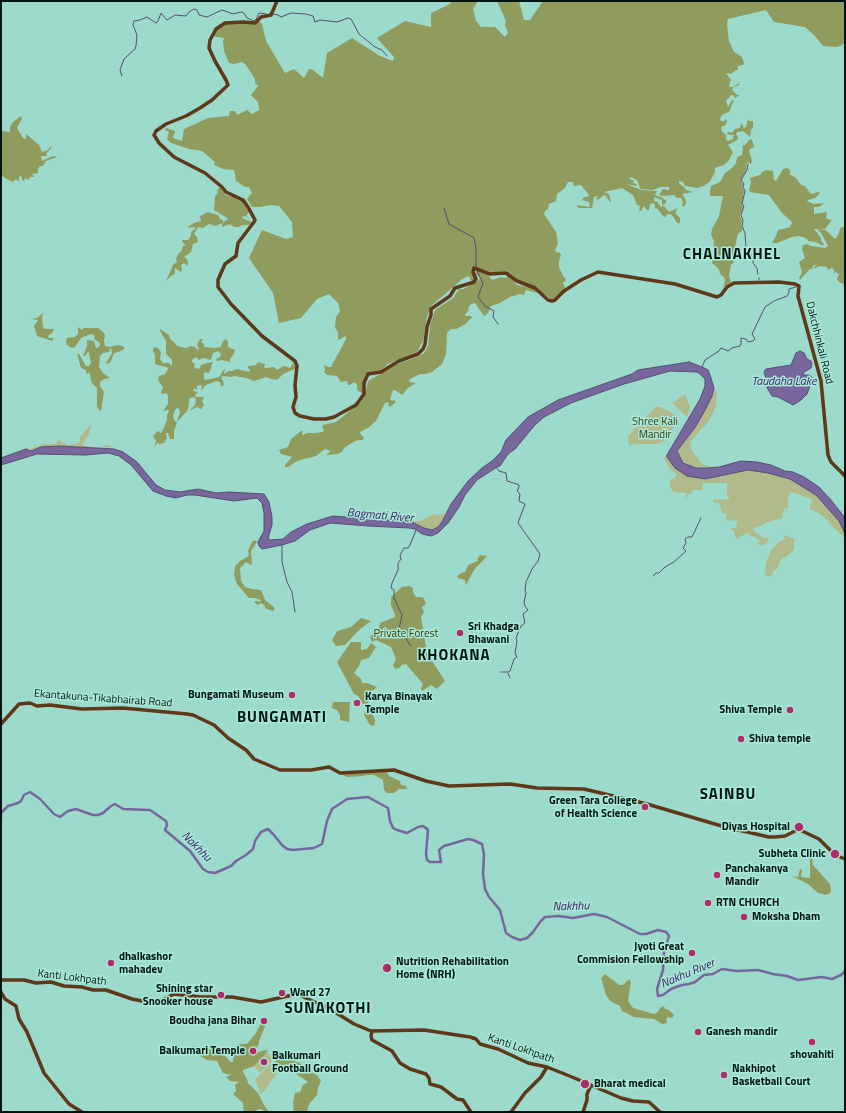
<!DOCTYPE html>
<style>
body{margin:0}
#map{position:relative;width:846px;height:1113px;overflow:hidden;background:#9cdbcb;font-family:"Titillium Web",sans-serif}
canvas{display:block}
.frame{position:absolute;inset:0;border:2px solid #00140f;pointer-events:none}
</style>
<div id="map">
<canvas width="846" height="1113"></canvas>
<div class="frame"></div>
</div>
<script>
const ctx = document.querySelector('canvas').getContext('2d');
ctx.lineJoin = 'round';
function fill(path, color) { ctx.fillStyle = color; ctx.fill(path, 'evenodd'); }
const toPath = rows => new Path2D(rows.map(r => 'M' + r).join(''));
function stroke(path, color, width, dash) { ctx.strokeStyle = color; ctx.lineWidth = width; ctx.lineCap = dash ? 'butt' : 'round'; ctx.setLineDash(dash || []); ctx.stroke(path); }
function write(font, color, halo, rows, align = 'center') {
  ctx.font = font + ' "Titillium Web",sans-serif'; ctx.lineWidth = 3; ctx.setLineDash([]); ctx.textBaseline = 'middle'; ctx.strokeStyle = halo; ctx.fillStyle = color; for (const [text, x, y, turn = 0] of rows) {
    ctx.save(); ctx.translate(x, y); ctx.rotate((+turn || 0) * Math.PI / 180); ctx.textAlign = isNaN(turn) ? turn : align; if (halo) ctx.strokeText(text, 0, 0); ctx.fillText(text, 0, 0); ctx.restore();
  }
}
fill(toPath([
 [714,388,717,393,716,406,712,415,708,422,691,441,690,445,691,449,702,464,710,467,725,466,708,468,691,466,683,463,677,451,696,426,705,410],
 [685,394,690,407,687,417,672,403],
 [656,407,661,407,679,417,669,435,662,442,656,444,637,444,629,445,628,437,638,425],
 [91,424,89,434,83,443,83,445,93,447,103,447,107,444,109,446,113,446,113,447,93,448,50,446,41,447,31,451,26,449,21,451,25,448,30,449,44,444,56,444,58,440,67,445,77,444,80,441,80,437],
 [669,450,667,457,671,463,675,468,691,477,709,478,737,471,748,470,768,473,790,479,796,482,816,495,836,516,840,521,845,534,845,538,829,523,829,521,817,512,810,509,810,504,813,500,801,495,790,492,788,498,788,509,784,508,782,519,772,520,771,522,767,522,759,527,754,528,753,530,763,538,769,538,767,543,761,546,758,543,761,541,755,537,750,536,750,534,747,533,736,539,734,531,730,528,736,528,737,520,727,521,726,513,722,513,719,503,714,503,713,500,723,499,724,500,729,499,729,497,727,496,727,483,703,483,702,490,693,490,692,494,689,494,685,500,686,493,673,492,670,486,670,480,675,478,677,474,671,470,664,458],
 [446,513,440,525,432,530,424,528,412,522,404,521,421,521,433,514,441,515],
 [783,535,793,538,795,541,794,542,794,550,787,556,781,559,777,569,773,571,771,577,765,575,766,563,772,549,779,542,785,539],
 [266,1052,274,1059,260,1073,254,1066],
 [272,1063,279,1070,261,1095,255,1079]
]), '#b1ba8a');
fill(toPath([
 [453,1,478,1,473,9,476,21,481,27,495,27,505,37,508,33,505,25,506,21,497,1,519,1,524,20,530,20,543,1,845,1,845,42,842,45,837,47,823,46,815,36,805,27,774,22,766,10,728,19,727,24,729,41,734,52,742,57,744,63,743,65,738,66,738,70,736,70,731,74,726,73,731,80,729,85,730,87,733,87,739,83,739,85,734,87,732,90,737,95,740,95,735,98,733,95,731,95,728,99,726,100,728,107,732,100,734,100,729,112,722,115,720,119,721,121,724,121,726,119,727,121,725,126,722,126,721,130,727,136,724,138,727,137,726,140,728,141,733,139,734,135,731,135,727,134,728,132,732,133,735,129,740,128,741,123,744,128,746,127,748,119,749,121,753,121,753,128,751,130,750,137,743,131,737,132,736,134,738,137,737,140,728,145,733,152,729,160,724,165,715,168,715,172,710,181,704,186,697,188,685,186,683,182,679,181,679,183,685,188,686,190,693,192,682,194,685,198,686,203,684,207,682,205,683,202,681,198,677,198,674,195,663,196,659,195,663,189,669,190,669,187,661,187,653,190,642,189,640,188,637,180,631,177,629,179,635,181,632,182,636,184,637,186,626,184,642,190,657,191,655,195,663,198,663,199,666,200,666,203,662,205,662,200,654,197,654,201,658,202,658,204,660,205,660,207,664,206,669,212,678,208,675,213,680,218,680,223,677,223,672,215,668,214,665,217,662,215,658,209,655,208,655,205,653,203,650,204,649,210,647,210,644,206,641,211,639,211,640,206,637,205,633,195,622,188,604,192,609,194,611,202,609,201,606,196,604,195,599,199,596,200,598,196,594,197,592,208,578,208,577,205,590,207,589,202,582,200,584,197,588,197,589,195,581,185,574,186,573,182,568,182,565,188,557,194,556,201,549,204,548,209,545,211,544,214,556,232,558,243,555,250,557,253,559,252,561,255,559,261,559,267,563,276,566,280,563,283,565,288,555,298,551,299,534,287,519,281,507,271,494,273,474,267,475,280,471,281,469,276,462,279,458,283,431,306,427,317,423,341,417,352,388,364,380,371,365,375,363,394,357,390,357,384,354,382,350,385,348,385,347,381,341,382,337,376,327,375,324,372,325,370,324,365,328,367,331,367,346,339,346,336,338,340,338,332,335,327,336,317,340,311,338,303,329,294,317,299,301,318,279,323,273,293,249,258,262,230,286,239,293,237,292,222,279,206,270,205,260,207,252,207,247,199,252,193,249,187,245,187,236,181,234,170,223,169,214,165,215,162,202,151,189,149,171,143,167,139,169,132,165,130,166,128,175,131,173,138,182,141,184,129,208,118,229,116,230,111,235,111,237,115,247,110,252,114,259,110,259,108,258,102,251,95,258,86,255,83,255,79,246,65,242,62,234,64,229,63,224,51,223,41,224,38,211,36,222,24,252,23,258,20,262,24,266,41,285,73,294,69,304,78,309,69,313,70,323,78,327,53,352,38,380,56,393,61,394,57,377,38,405,21,431,27,431,13,448,5],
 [21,116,22,119,17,128,23,138,26,139,26,134,31,138,39,145,42,152,48,150,50,147,52,147,46,154,47,156,41,156,42,161,53,156,57,157,46,161,43,166,40,166,38,169,38,173,32,174,34,177,30,177,29,180,25,178,24,181,22,180,22,177,21,176,19,177,19,182,16,179,13,182,5,178,1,174,1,150,2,148,1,147,1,131,10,132,10,127,13,122],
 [750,139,752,140,754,147,751,148,749,151,752,161,751,164,747,162,746,170,741,181,743,185,742,187,744,191,742,204,743,207,740,216,742,221,741,226,743,228,741,232,738,233,734,252,735,260,731,265,729,275,731,282,723,288,725,281,724,277,721,275,718,268,712,263,714,241,711,235,712,229,719,216,723,196,710,196,710,191,711,186,720,182,725,173,733,167,736,163,737,157,742,155,743,145,745,145],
 [788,168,791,172,789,174,796,178,801,185,805,186,810,193,812,194,818,192,820,193,815,198,808,200,807,201,813,204,824,203,819,207,814,207,814,214,827,212,826,217,827,219,832,220,825,229,814,229,821,238,821,241,824,244,823,246,816,242,808,241,807,239,803,237,798,236,792,237,777,243,772,243,776,236,778,230,790,227,792,223,791,221,782,213,769,195,750,192,749,190,751,182,750,178,760,175,762,172,766,170,773,171,774,180,776,181,783,169],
 [220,187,226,195,236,197,244,202,249,212,246,216,250,218,243,216,242,218,252,222,249,225,242,225,239,227,234,227,230,224,222,227,222,223,216,226,209,224,203,228,198,227,194,234,197,237,198,242,193,244,191,252,187,255,184,256,188,261,188,266,184,263,181,265,182,270,181,272,175,268,175,274,171,276,166,281,173,265,177,262,176,259,177,256,182,250,183,246,186,245,183,243,182,240,188,240,191,236,191,232,194,230,196,228,193,227,189,228,188,227,194,223,201,221,200,216,208,212,218,215,220,219,223,220,223,223,226,220,228,221,227,218,214,210,215,197,218,192,217,190],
 [841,227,845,228,845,283,843,284,839,282,837,279,839,274,835,272,833,274,834,270,832,268,828,270,827,267,820,266,813,269,817,264,813,266,812,269,810,269,800,280,799,278,802,272,799,262,805,258,802,249,803,245,807,244,811,246,825,248,828,246,821,233,817,229,826,230,835,239,837,237],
 [476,270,488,275,492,280,501,277,506,278,507,276,509,276,510,278,513,280,517,285,529,287,534,289,538,293,526,290,524,295,520,294,510,297,500,303,491,306,488,313,484,316,475,303,471,304,468,308,469,310,465,315,465,316,471,316,472,318,468,321,466,324,456,329,451,329,447,333,446,354,442,364,432,372,426,374,420,374,410,379,409,382,416,383,408,388,402,395,395,390,393,390,390,399,392,401,394,400,396,402,390,407,388,405,389,402,385,403,376,421,368,428,360,432,361,435,364,437,363,440,359,440,355,441,344,448,342,452,338,454,326,455,331,451,325,449,316,456,297,461,288,467,285,467,285,465,292,457,281,454,279,450,288,447,291,439,301,431,303,431,302,434,303,435,307,433,316,433,323,432,324,430,322,427,323,425,336,422,360,403,365,394,368,381,398,364,417,357,424,353,428,346,430,326,435,310,453,298,459,289,463,289,478,281,480,278,476,274],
 [44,312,42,316,43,327,45,329,54,329,52,333,49,335,48,337,49,338,53,338,53,341,37,336,34,326,38,320,30,319,37,318],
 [78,327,82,330,84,328,98,328,103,332,105,335,104,341,105,346,109,347,119,345,124,347,124,349,121,351,114,353,111,361,108,364,106,363,112,353,111,348,110,348,109,352,103,353,100,356,99,367,103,373,110,378,104,379,100,382,100,386,104,392,101,411,98,409,97,406,97,388,92,383,89,372,87,375,86,370,81,368,77,354,79,354,86,366,89,366,91,363,89,353,88,352,85,356,83,356,87,346,87,340,94,341,96,348,99,347,100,344,99,342,95,340,94,335,91,334,81,338,75,347,72,348,67,345,66,342,67,338,75,337,78,334],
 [160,329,169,335,170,339,175,343,177,346,186,348,191,346,195,347,198,350,199,349,197,345,200,339,203,339,201,342,204,344,204,347,214,348,221,347,223,341,226,339,228,342,228,347,235,350,233,355,230,359,230,362,222,360,217,361,216,359,220,357,221,354,218,351,213,353,211,360,203,358,199,360,196,357,192,360,192,362,195,364,194,368,199,369,201,365,207,363,213,362,209,373,204,372,204,379,206,380,219,377,225,368,224,374,229,371,232,371,237,369,249,372,250,370,248,368,248,366,256,365,258,362,265,364,264,368,266,368,274,367,277,370,284,366,290,368,293,363,295,367,295,369,283,374,277,380,271,379,266,377,254,381,246,378,234,376,231,377,223,376,221,378,223,381,224,385,222,386,221,386,220,382,216,381,206,385,201,391,202,385,197,386,197,390,194,388,193,391,198,392,195,395,196,397,204,397,202,401,204,405,201,409,197,407,189,411,195,405,196,400,195,397,190,398,189,401,188,410,177,422,180,412,178,407,175,410,173,415,174,420,177,423,174,431,174,439,170,439,168,433,166,433,166,435,167,438,164,443,160,444,157,443,154,448,156,441,153,436,158,431,161,433,162,432,167,420,167,415,169,411,168,410,163,411,168,404,168,396,166,393,163,394,161,393,163,387,158,380,159,376,165,374,168,369,167,367,161,366,155,364,155,355,153,350,154,347,158,348,161,352,160,359,163,363,169,363,172,366,172,360,166,354,166,341,160,331],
 [255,540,257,542,251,551,252,564,251,565,246,562,240,568,241,581,245,587,252,589,261,590,265,600,275,608,273,611,267,609,265,608,265,606,261,603,258,605,254,602,256,601,260,602,261,600,254,598,249,598,237,584,235,579,234,574,235,566,240,561,247,557,249,555,248,551,252,542],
 [480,555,487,556,474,570,466,585,465,580,458,578,457,576,461,573,465,572,468,565,478,561,477,560],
 [409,586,413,588,413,592,416,597,423,597,426,604,422,607,424,612,421,617,427,653,445,681,437,689,431,685,422,691,421,688,423,684,406,664,402,665,399,668,395,669,393,665,396,659,391,647,376,640,372,642,370,637,379,628,380,623,395,617,395,615,391,605,391,597,402,587],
 [361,618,371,621,359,630,345,645,336,646,332,640,337,631,351,627],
 [351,642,361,642,361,650,367,649,371,643,376,647,369,658,361,660,359,666,354,673,361,679,362,683,367,683,377,687,371,692,368,702,370,709,375,720,374,726,370,725,364,715,366,709,362,702,358,696,354,694,337,662],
 [333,702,350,702,349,722,340,720,340,715,337,710,332,708],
 [387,772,389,776,400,781,401,785,406,786,407,789,399,789,394,793,387,793,384,790,383,780,374,775,365,775,364,776,347,777,341,774],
 [810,853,811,853,813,865,830,884,831,890,830,893,826,895,818,893,808,884,792,876,798,877,800,869,802,870,801,877,810,878],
 [605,974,619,985,623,985,629,979,631,982,628,1001,633,1008,654,1014,658,1012,660,1008,664,1006,665,1009,669,1010,674,1015,672,1018,668,1017,666,1019,667,1023,662,1024,654,1019,634,1017,622,1011,620,1006,610,1001,606,995,601,978],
 [261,1023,266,1024,259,1041,259,1044,255,1050,259,1052,265,1050,268,1051,254,1066,243,1070,243,1072,247,1079,248,1083,258,1093,264,1105,269,1112,266,1112,261,1109,256,1110,256,1112,244,1112,243,1103,233,1094,236,1091,235,1085,239,1082,230,1081,226,1077,231,1075,223,1073,217,1061,207,1060,195,1053,192,1046,214,1050,225,1056,231,1062,233,1062,233,1054,238,1044,247,1044,256,1033],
 [279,1055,302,1064,309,1071,317,1075,321,1081,318,1088,317,1095,309,1104,307,1112,294,1112,293,1103,295,1093,300,1092,303,1085,308,1082,295,1073,290,1072,288,1070,282,1069,275,1065,276,1057]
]), '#909b5e');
const water = toPath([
 [800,351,804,353,807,359,811,361,812,364,811,368,804,372,803,375,809,375,813,378,814,382,810,386,807,394,801,400,793,405,778,397,772,396,766,386,768,384,764,372,766,369,791,365,796,353,800,351],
 [689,362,702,367,708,370,710,375,714,388,712,396,705,410,696,426,677,451,683,463,696,468,708,468,719,467,741,461,757,462,771,465,785,471,793,472,804,477,819,487,831,500,845,518,845,534,839,521,816,495,790,479,768,473,748,470,705,479,687,476,675,468,667,457,667,455,700,399,705,386,705,379,700,374,697,372,670,371,624,384,571,403,544,417,535,425,515,449,508,454,500,466,497,467,477,480,465,495,459,507,448,523,438,533,431,536,422,534,415,529,409,528,368,526,330,523,310,530,295,541,282,545,262,549,259,546,258,542,264,531,264,513,262,503,257,498,234,501,195,495,187,495,176,498,166,496,153,491,131,465,119,456,108,453,85,455,37,454,1,465,1,458,26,449,31,451,41,447,59,446,114,449,123,452,137,462,156,485,165,490,180,492,198,489,216,493,229,492,264,494,269,502,272,517,272,525,268,538,270,540,283,539,291,532,307,524,333,516,412,522,424,528,432,530,438,527,442,522,451,504,468,481,482,468,492,461,501,452,506,440,528,417,558,400,632,374,638,370,689,362]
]);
fill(water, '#77679d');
stroke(water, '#534e72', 1);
stroke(toPath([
 [273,14,278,15,281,17,291,13,306,14,313,16,315,22,320,20,337,22,348,18,351,19,359,34,375,47,382,50,387,56],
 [122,76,120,70,124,59,135,49,136,46,137,35,133,25,134,21,140,20,147,17,156,23,158,21,161,13,167,20,175,15,186,16,189,12,194,9,197,10,199,15,207,17,222,10,233,14,241,12,244,13,247,18,254,21,256,20,259,13,266,14],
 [444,208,449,224,474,238,476,248,476,268],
 [746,248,745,233,742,226,743,221,741,215,744,206,742,204,745,191,743,187,744,184,741,180,747,170,748,164],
 [747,249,753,258],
 [753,259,753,263,757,268],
 [757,269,758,274],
 [477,271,483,283,478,297,485,306,494,311,493,317,498,324],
 [759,280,759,278],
 [702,367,705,360,719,351,721,348,728,351,732,348,740,346,741,344,741,338,746,339,748,342,753,341,755,339,752,334,765,307,774,301,787,296,789,293,789,289,796,287],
 [496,467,499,471,506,473,507,481,517,484,519,485,519,487,517,491,520,494,519,501,525,504,518,523,540,554,538,561,532,569,526,582,525,590,526,593,524,602,525,606,528,610,523,614,525,623,521,626,516,638,517,641,515,653,517,657,514,659,510,671,508,672,501,672],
 [282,545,282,562,287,582,292,592,295,612],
 [653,576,656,573,659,573,665,567,674,562,686,551,683,548,686,543,685,539,688,537,692,537,701,518],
 [411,646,399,629,402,615,394,598,394,590,391,588,392,583,398,570,398,563,401,559,400,555,404,548,408,548,410,545,416,530],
 [508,673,510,678]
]), '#534e72', 1);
stroke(toPath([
 [1,813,8,806,18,803,21,801,24,795,30,792,40,799,54,814,60,817,68,811,76,809,93,815,98,815,103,813,111,806,115,804,123,809,150,810,166,821,167,825,165,830,190,851,203,869,208,872,215,873,231,866,236,861,246,855,253,849,255,841,261,832,268,829,273,834,282,845,287,849,293,850,314,848,322,844,327,821,332,809,347,799,368,797,388,808,390,821,393,828,397,830,407,833,418,827,423,826,426,828,428,830,426,854,427,860,430,862,441,862,439,850,444,846,468,839,473,840,482,844,484,854,483,874,485,889,489,897,500,910,506,933,512,937,520,940,527,938,533,932,540,922,545,917,559,916,573,918,594,914,607,917,640,934,646,934,658,930,666,932,669,936,664,952,663,970,657,989,658,996,663,995,671,989,682,985,689,984,695,982,704,975,713,974,722,969,737,971,758,970,773,974,787,976,798,980,822,977,832,979,841,975,845,971],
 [1,813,1,821]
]), '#77679d', 2.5);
stroke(toPath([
 [277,1,271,15,261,17,255,23,243,22,225,23,216,29,210,40,209,48,215,61,226,80,228,85,212,100,200,108,186,116,166,124,156,131,154,135,159,143,174,157,205,173,222,187,226,192,243,200,248,207,255,220,254,222,238,243,236,256,225,264,218,280,218,287,231,304,262,336,295,361,297,366,295,385,296,397,293,407,295,413,300,416,314,419,326,419,334,417,356,405,364,394,364,383,368,374,381,372,399,361,418,354,423,349,425,344,427,327,431,315,431,309,450,296,455,288,474,282,476,279,473,272,474,268,490,274,506,273,517,281,535,288,548,300,552,301,555,300,564,291,581,280,598,272,675,284,717,297,721,295,727,287,734,283,779,282,795,284,799,286,798,296,821,381,828,455,831,462,845,476],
 [1,724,19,704,30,703,37,706,50,705,82,709,123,708,187,714,193,715,214,725,228,738,246,750,254,759,280,770,311,770,329,767,340,773,394,770,426,781,449,786,510,784,537,788,584,789,647,804,725,827,769,837,775,837,785,836,797,830,800,830,819,839,835,855,845,859],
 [1,980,24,980,36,983,51,982,64,986,82,987,93,990,106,990,132,999,152,1003,162,1000,174,994,201,997,232,997,261,1002,297,994,330,1009,354,1024,371,1031,424,1030,470,1037,476,1039,480,1044,498,1049,528,1063,547,1067,572,1077,621,1098,633,1101,649,1102,660,1112],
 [1,992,5,999,16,1006,19,1019,27,1032,44,1073,69,1104,82,1112],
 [372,1031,371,1036,372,1040,392,1051,400,1063,410,1069,426,1074,429,1078,430,1084,441,1087,457,1099,463,1100,471,1112],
 [511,1112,525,1093,541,1077,547,1067],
 [583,1112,587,1100,587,1094,591,1085]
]), '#5f3819', 3.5);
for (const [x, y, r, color] of [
 [460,633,4,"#b32a6b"],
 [292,695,4,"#b32a6b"],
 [357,703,4,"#b32a6b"],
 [790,710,4,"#b32a6b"],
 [741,739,4,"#b32a6b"],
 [645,807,4,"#b32a6b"],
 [799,827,5,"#b32a6b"],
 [835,854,5,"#b32a6b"],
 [717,875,4,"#b32a6b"],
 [708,903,4,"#b32a6b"],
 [744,917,4,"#b32a6b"],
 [692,953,4,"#b32a6b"],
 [111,963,4,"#b32a6b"],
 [387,968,5,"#b32a6b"],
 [282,993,4,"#b32a6b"],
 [221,995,4,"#b32a6b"],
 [264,1021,4,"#b32a6b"],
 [698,1032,4,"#b32a6b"],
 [812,1042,4,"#b32a6b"],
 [253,1051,4,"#b32a6b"],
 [264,1062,4,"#b32a6b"],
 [724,1075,4,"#b32a6b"],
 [585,1084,5,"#b32a6b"]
]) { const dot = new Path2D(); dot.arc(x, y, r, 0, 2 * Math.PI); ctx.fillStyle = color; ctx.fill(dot); stroke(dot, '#a9e9d8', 1.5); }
write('11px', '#00140f', '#a9e9d8', [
 ["Dakchhinkali Road",819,343,76],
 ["Ekantakuna-Tikabhairab Road",103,699,4],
 ["Kanti Lokhpath",72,978,7],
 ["Kanti Lokhpath",521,1049,19]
]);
write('11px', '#333909', '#a9e9d8', [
 ["Shree Kali",655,422],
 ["Mandir",655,435],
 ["Private Forest",406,634]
]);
write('bold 11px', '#00140f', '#a9e9d8', [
 ["Sri Khadga",468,627],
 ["Bhawani",468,640],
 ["Bungamati Museum",284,695,"right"],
 ["Karya Binayak",365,697],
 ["Temple",365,710],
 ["Shiva Temple",782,710,"right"],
 ["Shiva temple",749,739],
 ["Green Tara College",637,801,"right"],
 ["of Health Science",637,814,"right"],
 ["Diyas Hospital",790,827,"right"],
 ["Subheta Clinic",826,854,"right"],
 ["Panchakanya",725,869],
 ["Mandir",725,882],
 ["RTN CHURCH",716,903],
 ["Moksha Dham",752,917],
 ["Jyoti Great",684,947,"right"],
 ["Commision Fellowship",684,960,"right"],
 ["dhalkashor",119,957],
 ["mahadev",119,970],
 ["Nutrition Rehabilitation",396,962],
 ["Home (NRH)",396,975],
 ["Shining star",213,989,"right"],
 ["Snooker house",213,1002,"right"],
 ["Ward 27",290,993],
 ["Boudha jana Bihar",256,1021,"right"],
 ["Ganesh mandir",706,1032],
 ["Balkumari Temple",245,1051,"right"],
 ["shovahiti",812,1055,"center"],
 ["Balkumari",272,1056],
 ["Football Ground",272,1069],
 ["Nakhipot",732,1069],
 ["Basketball Court",732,1082],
 ["Bharat medical",594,1084]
], 'left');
write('italic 12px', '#3b2165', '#a9e9d8', [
 ["Taudaha Lake",784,382],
 ["Bagmati River",380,516,5],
 ["Nakhhu",196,847,45],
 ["Nakhhu",571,907,-2],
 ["Nakhu River",688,974,-23]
]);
ctx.letterSpacing = '1px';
write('bold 15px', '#00140f', '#a9e9d8', [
 ["CHALNAKHEL",732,255],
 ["KHOKANA",454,656],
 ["BUNGAMATI",282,718],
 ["SAINBU",728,795],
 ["SUNAKOTHI",328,1009]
]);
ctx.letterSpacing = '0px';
</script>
